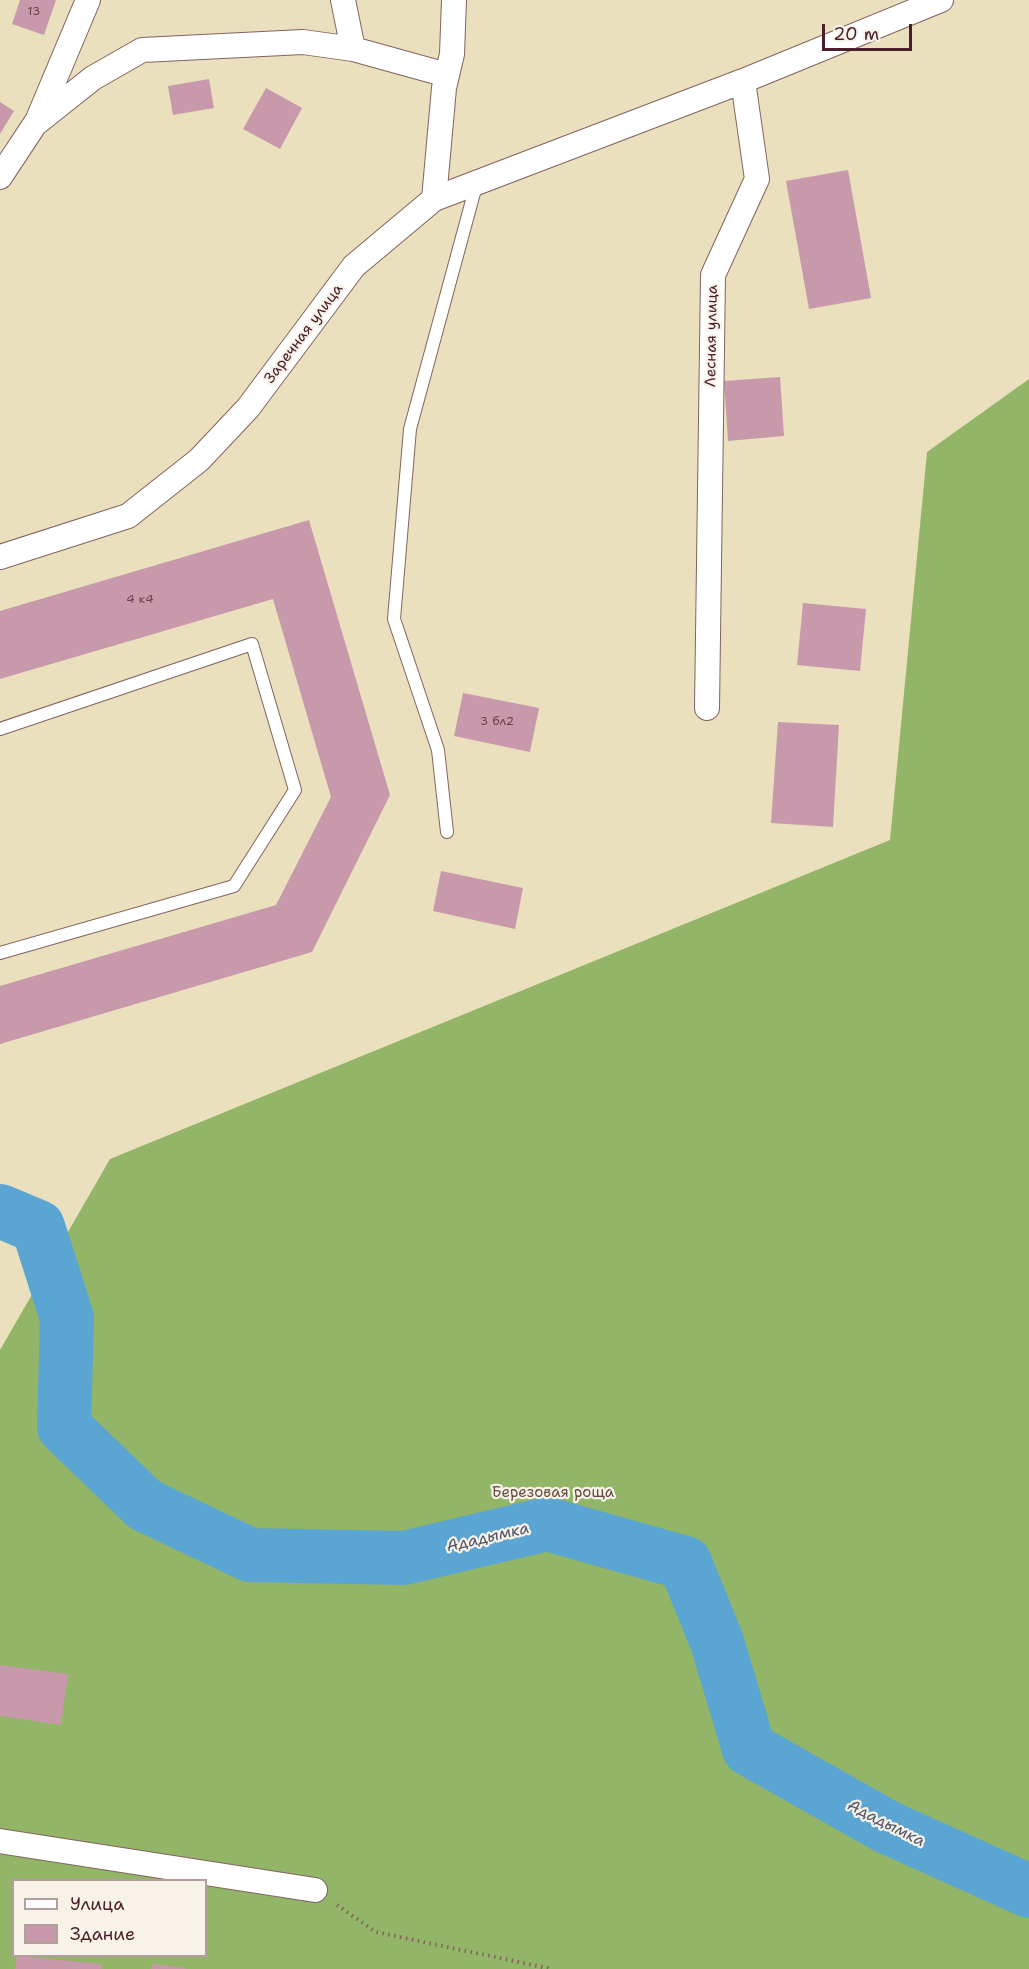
<!DOCTYPE html>
<meta charset="utf-8">
<style>
body{margin:0}
#map{position:relative;width:1029px;height:1969px;overflow:hidden;background:#eae0be;font-family:"Shantell Sans",sans-serif}
canvas{display:block}
.legend{position:absolute;left:12px;top:1879px;width:195px;height:78px;box-sizing:border-box;background:#f7f3e8;border:2px solid #b29e9c;margin:0;padding:8px 10px;list-style:none;font-size:18px;color:#4a1f2b}
.legend li{display:flex;align-items:center;gap:12px;height:30px}
.legend b{width:30px;border:2px solid #b29e9c}
.scale{position:absolute;left:822px;top:24px;width:90px;height:27px;box-sizing:border-box;border:3px solid #4a1f2b;border-top:0;padding-left:8px;font-size:18px;line-height:21px;white-space:nowrap;color:#4a1f2b;-webkit-text-stroke:4px #f7f3e8;paint-order:stroke}
</style>
<div id="map">
<canvas width="1029" height="1969"></canvas>
<ul class="legend">
<li><b style="height:8px;background:#fff"></b>Улица</li>
<li><b style="height:16px;background:#c899ab"></b>Здание</li>
</ul>
<div class="scale">20 m</div>
</div>
<script>
const ctx = document.querySelector('canvas').getContext('2d');
ctx.lineJoin = 'round';
function fill(path, color) { ctx.fillStyle = color; ctx.fill(path, 'evenodd'); }
const toPath = rows => new Path2D(rows.map(r => 'M' + r).join(''));
function stroke(path, color, width, dash) { ctx.strokeStyle = color; ctx.lineWidth = width; ctx.lineCap = dash ? 'butt' : 'round'; ctx.setLineDash(dash || []); ctx.stroke(path); }
function write(font, color, halo, rows, align = 'center') {
  ctx.font = font + ' "Shantell Sans",sans-serif'; ctx.lineWidth = 4.5; ctx.setLineDash([]); ctx.textBaseline = 'middle'; ctx.strokeStyle = halo; ctx.fillStyle = color; for (const [text, x, y, turn = 0] of rows) {
    ctx.save(); ctx.translate(x, y); ctx.rotate((+turn || 0) * Math.PI / 180); ctx.textAlign = isNaN(turn) ? turn : align; if (halo) ctx.strokeText(text, 0, 0); ctx.fillText(text, 0, 0); ctx.restore();
  }
}
fill(toPath([
 [1029,379,1029,1969,0,1969,0,1350,110,1159,890,840,927,452],
 [14,1880,206,1880,206,1956,14,1956]
]), '#93b568');
stroke(toPath([
 [0,1211,38,1227,67,1318,64,1427,145,1505,250,1555,404,1558,547,1524,685,1563,717,1642,749,1749,887,1827,1029,1891]
]), '#5aa5d2', 54);
fill(toPath([
 [20,0,56,0,44,35,12,24],
 [209,79,214,108,173,115,168,86],
 [266,88,302,108,280,149,243,129],
 [0,102,14,111,0,134],
 [848,170,871,298,809,309,786,181],
 [780,377,784,436,728,441,724,381],
 [309,520,390,795,312,952,0,1044,0,986,276,905,331,797,273,599,0,679,0,611],
 [803,603,866,609,860,671,797,665],
 [463,693,539,708,530,752,454,736],
 [778,722,839,725,833,827,771,823],
 [441,871,523,888,515,929,433,911],
 [0,1665,68,1674,61,1725,0,1716],
 [17,1956,102,1964,102,1969,15,1969],
 [152,1964,186,1968,185,1969,151,1969]
]), '#c899ab');
const service = toPath([
 [0,729,252,644,295,790,234,886,0,953],
 [447,832,438,750,394,619,410,429,477,182]
]);
const minor = toPath([
 [343,0,353,49],
 [38,119,88,0],
 [0,177,35,124,93,78,142,50,303,42,353,49,447,75],
 [434,199,743,81],
 [0,557,128,516,199,460,248,408,354,266,434,199,444,88,452,54,454,0],
 [707,708,713,275,757,179,743,81,941,0],
 [0,1841,315,1890]
]);
stroke(service, '#82635e', 14);
stroke(minor, '#82635e', 26);
stroke(toPath([
 [337,1905,376,1932,552,1969]
]), '#82635e', 4, [1.5, 4.5]);
stroke(service, '#fff', 12);
stroke(minor, '#fff', 24);
write('12px', '#6a3e4b', null, [
 ["13",34,12],
 ["4 к4",140,600],
 ["3 бл2",497,722]
]);
write('15px', '#4a1f2b', '#f7f3e8', [
 ["Заречная улица",304,334,-53],
 ["Лесная улица",712,336,-89]
]);
write('15px', '#664c3e', '#f7f3e8', [
 ["Березовая роща",553,1493]
]);
write('italic 16px', '#50556e', '#f7f3e8', [
 ["Ададымка",488,1538,-13],
 ["Ададымка",886,1824,27]
]);
</script>
